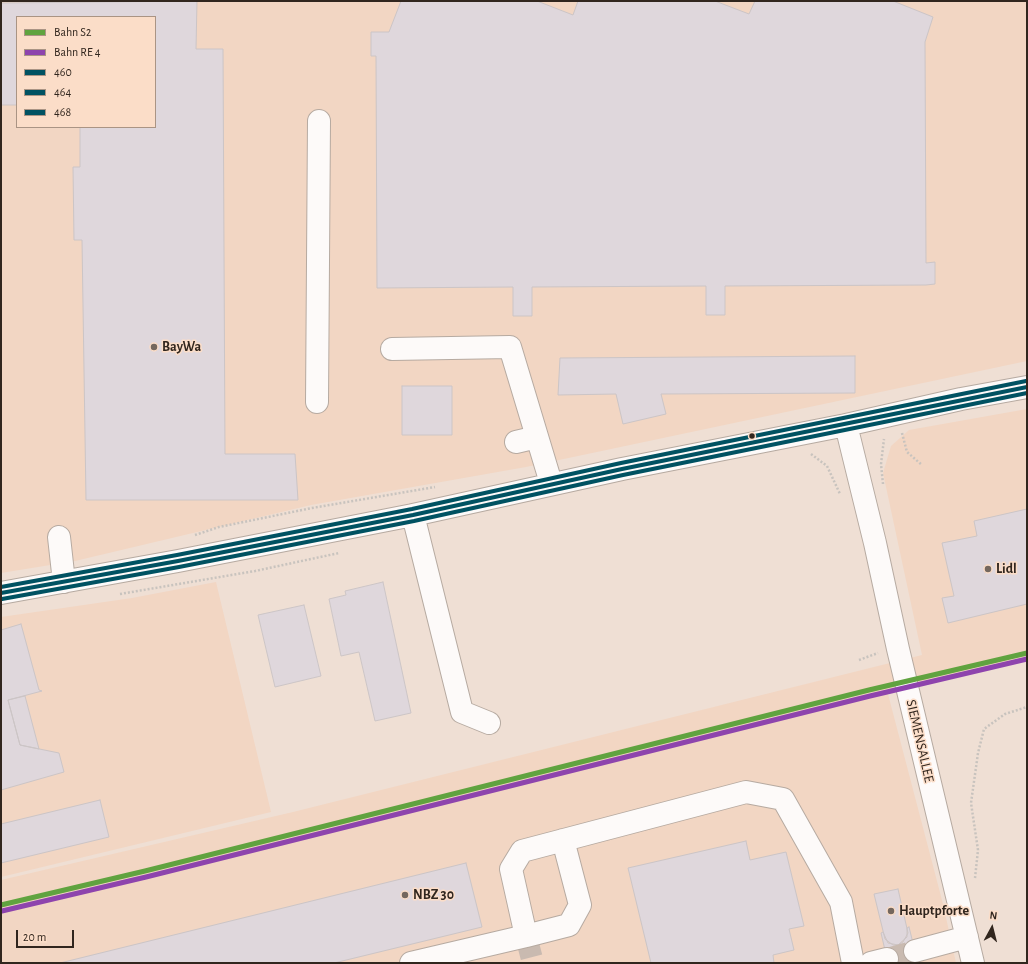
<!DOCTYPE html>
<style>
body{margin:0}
#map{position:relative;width:1028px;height:964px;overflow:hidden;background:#efdfd4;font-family:"Alegreya Sans",sans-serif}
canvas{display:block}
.frame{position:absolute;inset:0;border:2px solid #31261e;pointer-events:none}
.legend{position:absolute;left:16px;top:16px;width:140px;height:112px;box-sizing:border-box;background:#fbddc8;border:1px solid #aa9484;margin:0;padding:5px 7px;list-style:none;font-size:12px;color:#31261e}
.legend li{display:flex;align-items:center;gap:8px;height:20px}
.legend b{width:20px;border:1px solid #aa9484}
.north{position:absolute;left:972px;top:908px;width:40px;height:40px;-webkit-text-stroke:3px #fbddc8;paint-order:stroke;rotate:7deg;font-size:11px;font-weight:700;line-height:16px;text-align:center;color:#31261e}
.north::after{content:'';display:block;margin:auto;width:14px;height:18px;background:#31261e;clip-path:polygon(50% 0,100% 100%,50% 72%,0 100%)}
.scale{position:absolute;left:16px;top:930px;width:58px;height:18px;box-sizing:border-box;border:2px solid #31261e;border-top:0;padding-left:5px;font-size:12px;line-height:14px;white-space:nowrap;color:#31261e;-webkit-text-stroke:3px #fbddc8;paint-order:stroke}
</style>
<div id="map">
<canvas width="1028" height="964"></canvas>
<div class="frame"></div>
<ul class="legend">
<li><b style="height:5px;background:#60a33f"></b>Bahn S2</li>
<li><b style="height:5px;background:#8e44ad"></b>Bahn RE 4</li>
<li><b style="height:5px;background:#005262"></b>460</li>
<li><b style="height:5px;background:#005262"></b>464</li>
<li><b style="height:5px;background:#005262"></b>468</li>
</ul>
<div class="north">N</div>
<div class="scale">20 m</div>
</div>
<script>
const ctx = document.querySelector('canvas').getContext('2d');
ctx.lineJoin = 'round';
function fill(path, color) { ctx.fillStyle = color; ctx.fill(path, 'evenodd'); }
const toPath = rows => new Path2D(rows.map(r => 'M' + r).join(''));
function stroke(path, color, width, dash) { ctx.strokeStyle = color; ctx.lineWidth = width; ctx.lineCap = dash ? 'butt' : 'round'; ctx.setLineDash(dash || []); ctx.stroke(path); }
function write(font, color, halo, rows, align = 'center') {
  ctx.font = font + ' "Alegreya Sans",sans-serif'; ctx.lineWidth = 3; ctx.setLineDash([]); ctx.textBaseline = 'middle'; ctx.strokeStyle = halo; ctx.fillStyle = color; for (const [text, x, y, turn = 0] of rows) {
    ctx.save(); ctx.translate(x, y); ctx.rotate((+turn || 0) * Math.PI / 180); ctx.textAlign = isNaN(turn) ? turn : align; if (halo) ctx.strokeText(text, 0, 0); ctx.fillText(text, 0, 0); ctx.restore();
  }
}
fill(toPath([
 [1,1,1027,1,1027,361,526,467,311,505,75,561,1,573],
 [17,17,155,17,155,127,17,127],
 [1027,409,1027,660,888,694,943,904,956,963,1,963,1,880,293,812,922,655,883,473,891,446,909,430],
 [216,582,271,812,1,877,1,617,132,598]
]), '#f2d6c3');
const building = toPath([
 [197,1,196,49,223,49,225,454,295,454,298,500,86,500,82,240,74,240,73,167,80,167,80,127,155,127,155,17,17,17,17,105,1,105,1,3,197,1],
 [401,1,537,1,573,15,578,1,715,1,749,14,755,1,893,1,933,17,925,42,926,263,935,262,935,284,926,285,725,286,725,315,706,315,706,286,532,287,532,316,513,316,513,287,377,288,376,56,371,56,371,32,389,32,401,1],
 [855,356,855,393,661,394,666,414,623,424,616,394,558,395,560,358,855,356],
 [402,386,452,386,452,435,402,435,402,386],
 [1027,509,1027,604,948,623,942,598,954,596,942,543,977,536,974,521,1027,509],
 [383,582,411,713,375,721,359,652,341,656,329,599,346,595,345,591,383,582],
 [304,605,321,676,275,687,258,615,304,605],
 [21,624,39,690,42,691,8,700,20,745,59,753,64,772,1,790,1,630,21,624],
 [25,696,39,749,20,745,8,700,25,696],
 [100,800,109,837,1,863,1,824,100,800],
 [746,841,750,860,786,852,804,926,789,929,794,950,773,955,774,963,651,963,628,868,746,841],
 [466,863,482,927,334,963,60,963,466,863],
 [898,889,908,933,903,942,898,945,893,945,885,939,874,894,898,889],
 [909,927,918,963,888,963,881,933,883,932,888,943,898,945,907,937,907,928,909,927]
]);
fill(building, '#dfd7dc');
stroke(building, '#ccc5c6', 1);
stroke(toPath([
 [526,936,533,963],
 [887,959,915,951]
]), '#c9bab0', 22, [22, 11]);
const minor = toPath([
 [392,349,510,347,551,483],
 [317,402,319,121],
 [846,425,875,543,898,649,973,963],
 [516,442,537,437],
 [413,515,462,712,489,723],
 [59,537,64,582],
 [1,593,178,561,413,515,622,469,846,425,961,399,1027,387],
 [526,936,569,925,580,905,563,840],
 [915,951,967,937],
 [411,963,526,936,511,869,522,851,746,792,783,799,841,902,853,963],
 [871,963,887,959]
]);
stroke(minor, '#b6aaa1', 24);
stroke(toPath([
 [902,433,907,452,922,465],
 [811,454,827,466,840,494],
 [883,484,881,464,884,439],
 [195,535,219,527,312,508,435,487],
 [120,594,255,571,339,553],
 [859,660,878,653],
 [975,878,978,850,971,803,978,753,984,729,1005,714,1027,707]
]), '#c8c3be', 2.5, [2, 2]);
stroke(minor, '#fdfaf9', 22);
stroke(toPath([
 [1,593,178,561,413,515,622,469,1027,387]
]), '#005262', 4);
stroke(toPath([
 [2,599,179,567,414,521,623,475,1027,393]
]), '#005262', 4);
stroke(toPath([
 [1,587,177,555,412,509,621,463,1026,381]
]), '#005262', 4);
stroke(toPath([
 [1,905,145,871,869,690,1027,653]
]), '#60a33f', 5);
stroke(toPath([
 [2,911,146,877,870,696,1027,659]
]), '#8e44ad', 5);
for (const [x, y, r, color] of [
 [154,347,4,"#74675e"],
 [752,436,3.5,"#31261e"],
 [988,569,4,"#74675e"],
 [405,895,4,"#74675e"],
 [891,911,4,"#74675e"]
]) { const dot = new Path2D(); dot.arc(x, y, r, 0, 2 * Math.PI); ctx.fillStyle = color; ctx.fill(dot); stroke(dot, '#fbddc8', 1.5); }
write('bold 14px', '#31261e', '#fbddc8', [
 ["BayWa",162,347],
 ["Lidl",996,569],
 ["NBZ 30",413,895],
 ["Hauptpforte",899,911]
], 'left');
write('14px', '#31261e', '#fbddc8', [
 ["SIEMENSALLEE",920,741,77]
]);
</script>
